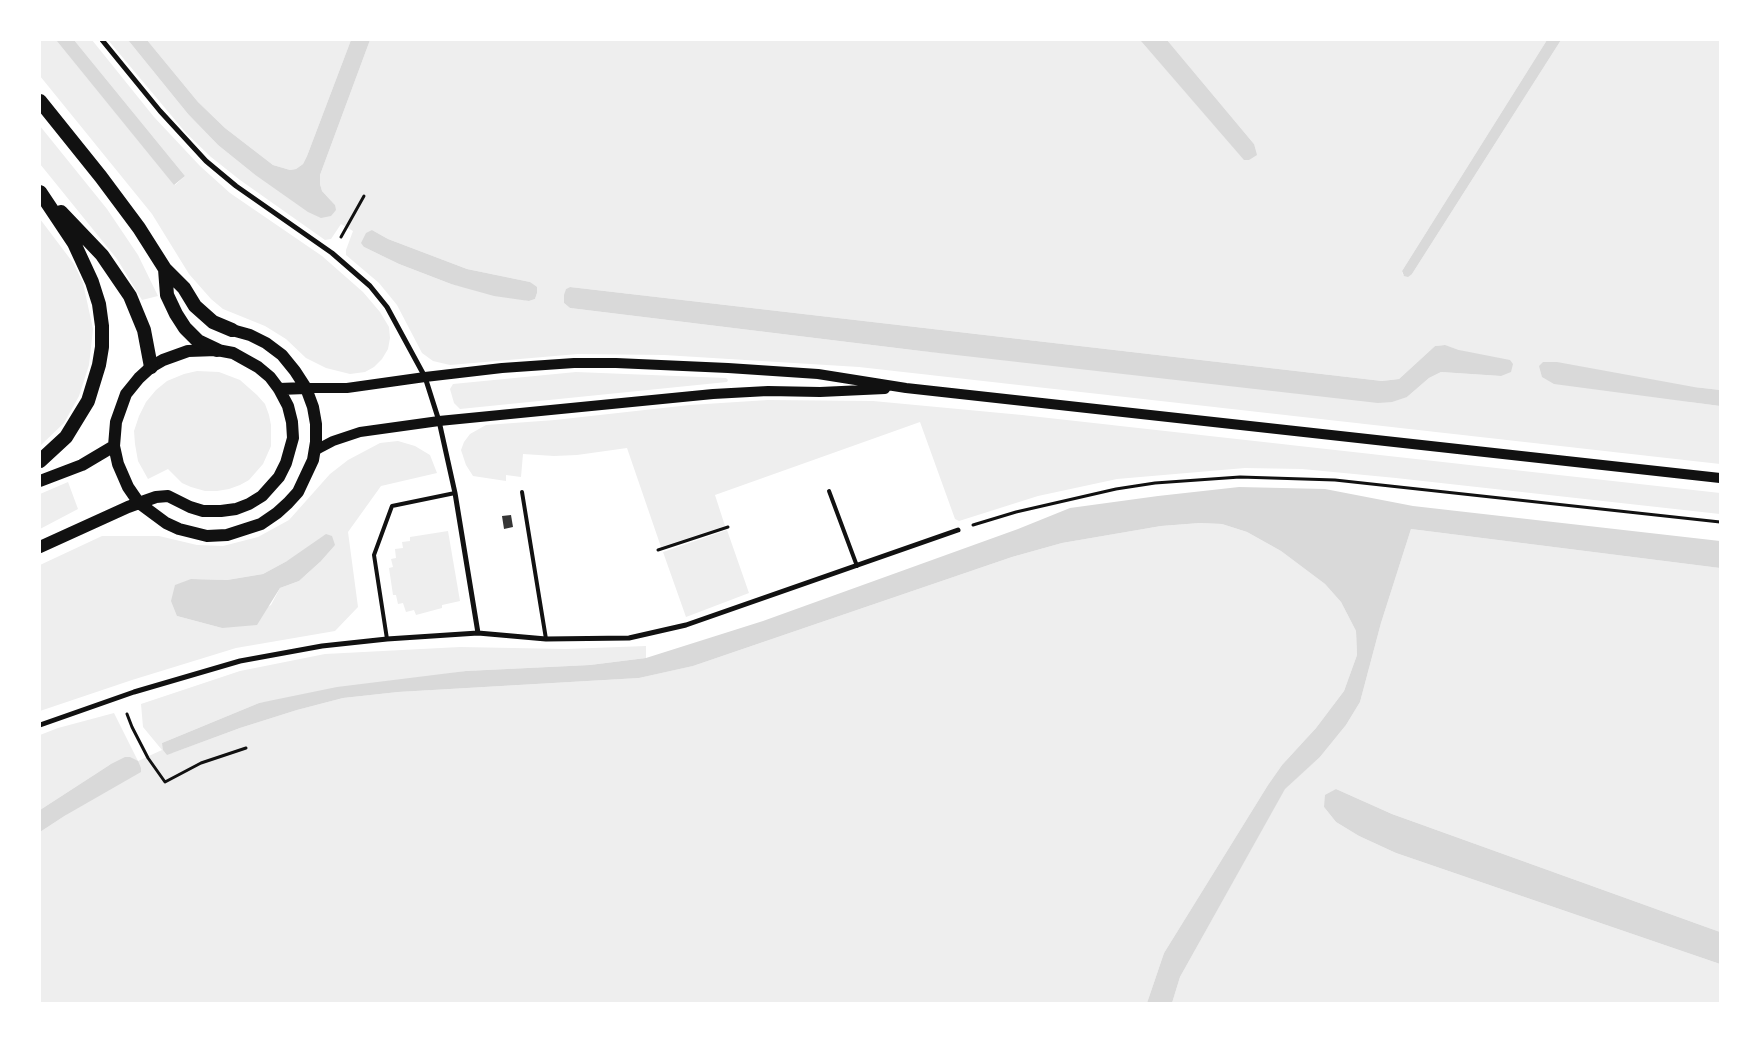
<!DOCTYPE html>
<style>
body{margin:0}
#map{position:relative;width:1760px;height:1043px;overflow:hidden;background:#fff;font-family:Jost,sans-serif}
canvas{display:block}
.frame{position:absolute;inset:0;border:41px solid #fff;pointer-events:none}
</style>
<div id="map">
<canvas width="1760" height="1043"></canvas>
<div class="frame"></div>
</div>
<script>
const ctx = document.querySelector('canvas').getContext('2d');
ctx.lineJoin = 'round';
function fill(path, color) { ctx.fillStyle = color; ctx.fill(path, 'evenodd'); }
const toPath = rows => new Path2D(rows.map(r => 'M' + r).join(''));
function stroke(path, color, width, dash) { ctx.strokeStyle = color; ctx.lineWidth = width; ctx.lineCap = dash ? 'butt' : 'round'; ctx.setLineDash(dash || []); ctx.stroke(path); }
fill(toPath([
 [40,40,56,40,175,185,185,176,74,40,92,40,154,117,200,166,230,193,322,256,363,292,380,312,389,327,390,338,388,349,382,359,374,367,365,372,350,374,326,368,306,358,286,339,265,326,223,309,211,299,189,274,152,214,40,76],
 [108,40,128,40,188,114,218,145,254,174,335,205,322,191,320,184,320,175,370,40,1140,40,1244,159,1249,160,1254,144,1167,40,1547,40,1402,271,1403,275,1412,274,1561,40,1720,40,1720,390,1694,387,1690,402,1720,406,1720,464,859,367,664,355,578,354,450,365,433,361,422,353,397,305,379,283,346,255,346,250,353,231,341,224,331,239,325,240,240,180,211,157,186,133],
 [372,230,388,239,467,269,530,282,537,293,535,299,529,301,451,284,399,264,364,247],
 [570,287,1382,381,1399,379,1435,346,1444,345,1459,350,1501,376,1441,372,1429,378,1407,397,921,351,570,308,564,303,566,289],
 [147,40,351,40,307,156,303,164,296,169,290,170,273,165,225,128,198,102],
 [40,126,107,209,138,255,158,296,142,300,117,259,40,164],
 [40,219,74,264,83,283,93,329,89,365,79,396,64,423,40,446],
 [197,371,219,372,240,380,257,395,265,404,269,415,271,425,271,446,263,464,249,480,240,485,229,489,217,491,205,491,191,487,182,483,168,469,148,479,138,461,135,444,134,431,139,416,146,402,156,390,167,381,184,374],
 [576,372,726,378,728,380,727,382,460,409,454,403,450,389,453,384],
 [768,400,873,401,1022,415,1720,493,1720,514,1396,478,1302,469,1245,468,1117,479,1038,496,959,521,955,519,920,422,715,495,725,526,661,547,627,448,577,455,554,456,523,454,521,477,506,475,506,481,473,476,466,465,461,450,464,442,470,434,486,425,555,420,690,405],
 [398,441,415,446,430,455,437,473,381,486,348,532,358,607,335,631,236,648,132,680,40,711,40,565,102,536,159,536,197,545,223,546,258,537,289,520,330,474,348,460,380,443],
 [287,561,320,562,299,581,280,588,271,605,222,628,177,616,191,579,227,580,263,574],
 [68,482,78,509,40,529,40,494],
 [1200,523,1222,524,1247,532,1281,551,1325,584,1341,602,1356,631,1357,655,1344,691,1316,728,1282,765,1268,785,1164,953,1147,1003,40,1003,40,832,66,815,111,764,40,810,40,735,58,728,114,713,138,761,162,750,143,727,141,704,240,671,325,654,460,647,566,649,646,646,646,658,590,665,466,671,259,703,162,743,172,753,240,728,297,710,343,698,398,692,639,678,693,666,1012,557,1062,543,1161,526],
 [1411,529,1720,568,1720,932,1392,814,1336,789,1324,807,1336,822,1359,836,1396,853,1720,964,1720,1003,1172,1003,1180,977,1285,788,1320,757,1346,725,1360,702,1381,623],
 [727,530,749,593,686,617,663,552],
 [448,531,460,601,442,605,442,608,416,615,414,610,406,612,403,603,398,604,396,595,393,595,389,568,393,567,391,559,396,558,395,549,403,548,402,542,410,541,410,537]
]), '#eee');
fill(toPath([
 [56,40,74,40,185,176,174,185],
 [128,40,147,40,198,102,225,128,273,165,290,170,296,169,303,164,307,156,351,40,370,40,320,175,320,184,322,191,335,205,336,210,331,216,321,218,308,212,254,174,218,145,188,114],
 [1140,40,1167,40,1254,144,1257,155,1249,160,1244,160],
 [1547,40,1561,40,1412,274,1408,277,1404,276,1402,271],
 [372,230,388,239,467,269,530,282,537,287,537,293,535,299,529,301,494,296,451,284,399,264,364,247,361,243,366,233],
 [570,287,1382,381,1399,379,1435,346,1445,345,1459,350,1510,360,1513,364,1511,372,1501,376,1441,372,1429,378,1407,397,1392,402,1378,403,921,351,570,308,564,303,564,295,566,289],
 [1543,362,1557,362,1694,387,1720,390,1720,406,1554,384,1542,377,1539,366],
 [1239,487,1325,489,1413,506,1720,541,1720,568,1411,529,1381,623,1360,702,1346,725,1320,757,1285,789,1180,977,1172,1003,1147,1003,1164,953,1268,785,1282,765,1316,728,1344,691,1357,655,1356,631,1341,602,1325,584,1281,551,1247,532,1222,524,1200,523,1161,526,1062,543,1012,557,693,666,639,678,398,692,343,698,297,710,240,728,167,755,163,750,162,743,259,703,337,687,466,671,590,665,646,658,763,621,1018,529,1070,508,1158,496],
 [326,534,332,536,335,545,320,562,299,581,280,588,257,625,222,628,177,616,171,601,175,585,191,579,227,580,263,574,287,561],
 [125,757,130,757,138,761,141,768,141,772,66,815,40,832,40,810,111,764],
 [1336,789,1392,814,1720,932,1720,964,1396,853,1359,836,1336,822,1324,807,1325,795]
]), '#d9d9d9');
fill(toPath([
 [511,515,513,527,504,529,502,516]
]), '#353535');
stroke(toPath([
 [341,237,364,196],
 [973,525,1016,512,1116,489,1155,483,1240,477,1335,480,1720,522],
 [658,550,728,527],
 [127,714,132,727,148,758,165,782,201,763,246,748]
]), '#111', 3);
stroke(toPath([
 [829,491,857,566],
 [522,492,546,639],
 [387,639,374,555,392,506,455,493]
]), '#111', 4);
stroke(toPath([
 [102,40,160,111,206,161,236,186,332,253,370,286,387,307,425,377,439,421,455,493,478,633],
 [40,725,134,692,240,661,322,646,387,639,478,633,546,639,629,638,686,625,958,530]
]), '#111', 5);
stroke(toPath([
 [306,388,347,388,425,377,502,368,574,363,616,363,728,368,818,374,906,388,1720,478],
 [314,451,333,441,360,432,439,421,713,394,768,391,820,392,885,389]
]), '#111', 10);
stroke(toPath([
 [279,389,306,388],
 [40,481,82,465,114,446],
 [40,547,128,507,139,503,156,497,168,496,190,507,203,511,221,511,236,509,249,504,262,496,279,477,286,463,293,438,292,422,288,406,279,389,270,377,258,367,233,353,217,350,188,351,163,360,151,367,139,378,126,394,116,422,114,446,118,464,128,487,139,503,166,523,179,529,207,536,227,535,261,524,277,513,288,503,298,492,313,460,316,442,316,424,313,407,306,388,295,371,282,355,266,343,250,335,232,330]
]), '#111', 12);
stroke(toPath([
 [40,101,101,177,139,228,165,269,184,288,195,306,213,322,232,330],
 [40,192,74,243,92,282,99,304,102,326,102,347,99,365,88,401,66,437,40,461],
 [61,212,102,255,130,296,144,330,151,367],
 [165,269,167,295,176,314,185,328,198,341,217,350]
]), '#111', 14);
</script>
